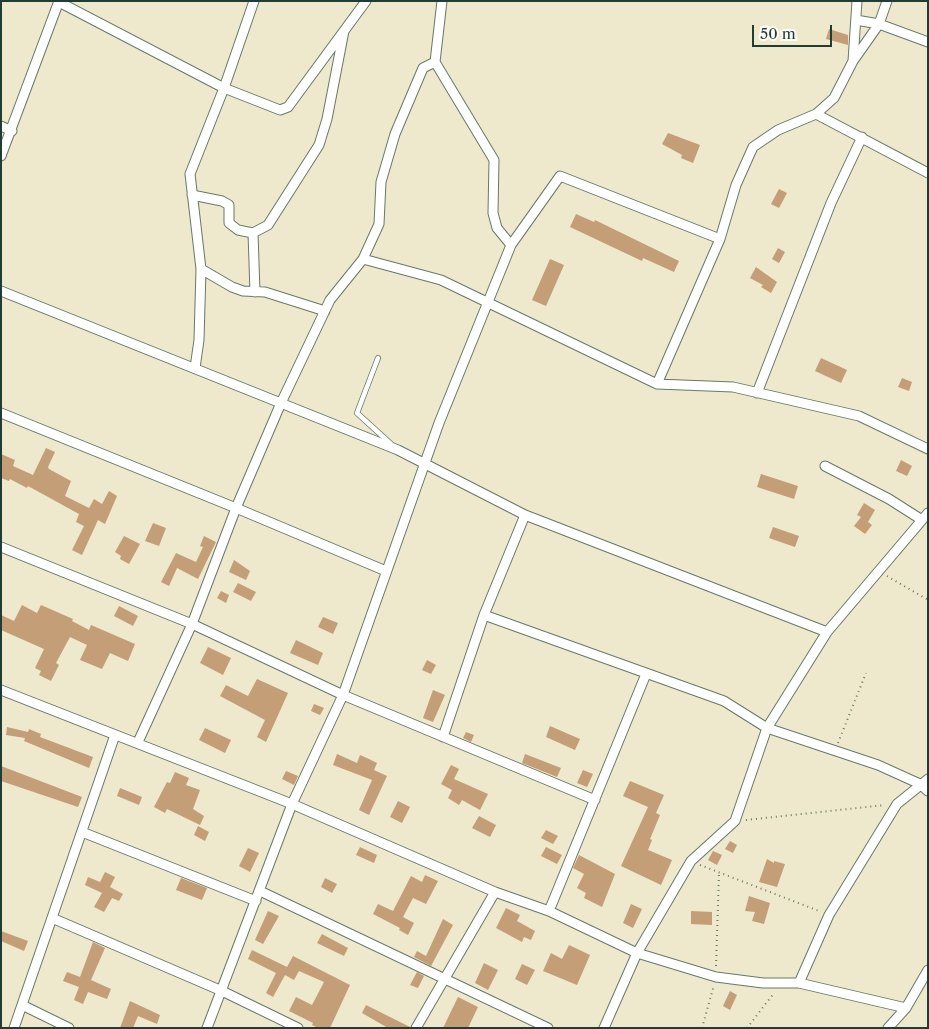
<!DOCTYPE html>
<style>
body{margin:0}
#map{position:relative;width:929px;height:1029px;overflow:hidden;background:#eee8cc;font-family:"Libre Caslon Text",serif}
canvas{display:block}
.frame{position:absolute;inset:0;border:2px solid #1f3d34;pointer-events:none}
.scale{position:absolute;left:752px;top:25px;width:80px;height:22px;box-sizing:border-box;border:2px solid #1f3d34;border-top:0;padding-left:6px;font-size:15px;line-height:18px;white-space:nowrap;color:#1f3d34;-webkit-text-stroke:4px #fdfcf7;paint-order:stroke}
</style>
<div id="map">
<canvas width="929" height="1029"></canvas>
<div class="frame"></div>
<div class="scale">50 m</div>
</div>
<script>
const ctx = document.querySelector('canvas').getContext('2d');
ctx.lineJoin = 'round';
function fill(path, color) { ctx.fillStyle = color; ctx.fill(path, 'evenodd'); }
const toPath = rows => new Path2D(rows.map(r => 'M' + r).join(''));
function stroke(path, color, width, dash) { ctx.strokeStyle = color; ctx.lineWidth = width; ctx.lineCap = dash ? 'butt' : 'round'; ctx.setLineDash(dash || []); ctx.stroke(path); }
fill(toPath([
 [829,29,848,35,848,45,826,39],
 [668,133,700,145,693,163,681,158,682,155,662,144],
 [779,189,787,193,779,208,771,204],
 [576,214,594,222,595,220,679,261,674,272,643,258,642,261,570,227],
 [778,248,785,252,779,263,772,259],
 [550,259,564,265,546,306,532,300],
 [756,267,777,282,771,293,761,287,763,285,750,278],
 [821,358,847,370,841,383,815,371],
 [902,378,912,382,909,391,898,387],
 [46,448,55,452,48,467,49,469,71,481,65,496,89,508,94,499,102,504,109,491,117,496,105,524,98,520,82,555,72,550,84,526,76,522,79,514,28,486,27,488,10,479,9,481,1,478,1,454,15,460,13,466,33,475],
 [901,460,912,466,907,476,896,471],
 [761,474,798,486,794,499,757,487],
 [864,503,875,510,868,522,872,525,865,534,854,526,861,517,857,515],
 [153,523,166,528,159,546,145,541],
 [773,527,799,536,795,547,769,538],
 [124,536,140,544,129,564,120,559,121,556,115,552],
 [204,536,216,542,198,579,177,568,169,586,161,582,176,553,196,562,203,547,200,546],
 [234,560,250,571,246,580,229,572],
 [238,583,256,592,251,601,233,592],
 [221,591,229,595,226,603,217,598],
 [22,605,37,613,41,605,73,619,72,621,89,630,91,625,135,644,128,661,110,653,102,669,80,660,87,645,70,637,56,663,59,665,51,681,39,675,41,671,35,668,44,649,1,630,1,615,14,621],
 [119,606,138,616,133,626,114,616],
 [323,617,338,623,333,634,318,627],
 [296,640,323,653,318,665,290,653],
 [208,647,231,658,223,675,200,663],
 [427,660,436,665,431,674,422,670],
 [257,679,288,693,266,742,257,737,265,720,220,696,226,685,248,696],
 [433,690,445,695,433,722,423,718],
 [314,704,324,708,320,715,311,711],
 [550,726,580,739,575,750,546,737],
 [7,727,28,732,29,729,41,734,40,737,93,757,89,768,24,741,25,738,6,735],
 [205,728,231,740,225,753,199,740],
 [466,732,474,735,471,742,463,738],
 [337,754,357,763,360,755,369,759,377,763,374,770,387,776,369,815,359,810,372,780,333,765],
 [525,754,561,768,557,777,522,763],
 [451,765,459,769,454,779,488,794,480,810,462,800,459,805,448,798,452,790,441,784],
 [1,766,82,797,78,807,1,781],
 [583,770,593,774,587,787,577,783],
 [286,771,298,776,294,785,282,779],
 [175,772,189,778,186,785,200,790,193,809,204,816,200,825,167,809,165,813,154,807,167,782,170,783],
 [630,781,664,795,656,813,660,815,650,839,652,840,648,850,672,860,661,885,621,866,648,807,623,796],
 [120,788,142,797,139,805,117,796],
 [398,801,410,807,402,823,390,817],
 [479,816,496,825,490,837,472,828],
 [198,826,209,832,205,841,194,835],
 [546,830,558,836,553,844,541,838],
 [730,841,737,845,733,853,725,849],
 [360,847,377,855,374,863,356,855],
 [546,847,562,855,557,864,541,856],
 [248,848,259,853,250,872,239,866],
 [713,851,722,855,717,865,708,860],
 [579,855,615,874,602,907,584,898,586,893,577,888,584,874,573,868],
 [767,859,774,863,774,861,785,864,777,887,759,882],
 [105,872,115,877,110,887,123,894,119,901,112,898,104,912,94,907,102,893,85,885,88,877,100,882],
 [425,875,438,881,426,904,413,898,403,917,414,923,408,935,399,930,400,928,373,914,378,904,393,911,411,876,422,882],
 [181,878,207,888,202,900,176,890],
 [325,878,337,884,332,893,321,887],
 [749,896,770,903,764,924,752,921,755,912,745,911],
 [631,904,642,909,633,928,623,923],
 [506,908,520,915,517,921,535,931,531,940,524,937,522,942,496,928],
 [268,911,279,916,263,944,255,940],
 [691,911,712,912,712,925,691,924],
 [443,919,453,925,431,966,414,957,417,951,426,956],
 [1,931,28,941,24,951,1,941],
 [322,934,348,948,344,956,317,943],
 [93,942,105,948,91,980,111,989,107,999,88,992,83,1004,74,1000,79,987,63,981,67,972,80,977],
 [569,945,590,955,577,985,543,971,551,953,562,959],
 [252,950,287,967,293,956,350,985,330,1028,318,1028,312,1025,313,1023,289,1011,296,997,312,1005,324,982,299,971,294,980,285,975,273,997,266,993,276,973,248,959],
 [484,963,498,970,488,990,475,983],
 [522,964,535,970,527,985,515,979],
 [417,972,424,976,418,988,410,985],
 [730,991,737,995,730,1010,723,1006],
 [458,997,478,1007,468,1028,443,1028],
 [130,1001,160,1015,157,1024,138,1016,133,1028,120,1028],
 [366,1005,410,1027,410,1028,388,1028,362,1013]
]), '#c39e77');
const lane = toPath([
 [378,358,357,413,391,444]
]);
const street = toPath([
 [442,1,435,62,494,160,493,213,497,228,511,245],
 [59,2,224,88,280,110,288,107,366,1],
 [856,20,879,24,928,42],
 [853,61,857,1],
 [816,114,928,173],
 [1,126,12,131],
 [1,156,59,1],
 [192,195,222,201,229,205,229,223,238,230,253,233,268,225,319,145,327,119,344,31],
 [253,233,255,292],
 [720,239,736,185,753,147,778,130,816,114,834,98,853,61,879,24,887,1],
 [363,259,441,280,657,384],
 [201,269,232,287,243,291,265,292,325,311],
 [1,291,398,450,525,515,827,632],
 [195,368,199,340,201,269,190,174,224,88,254,1],
 [757,393,831,203,862,137],
 [1,413,236,508,386,571],
 [825,466,889,499,922,520],
 [1,547,192,624,343,695,595,800],
 [484,615,724,701,767,728,878,765,920,784,928,791],
 [1,690,292,804,495,892,549,911,637,953,716,977,763,983,799,983,906,1008],
 [443,737,484,615,525,515],
 [138,742,192,624,236,508,281,403,330,300,363,259,379,224,381,182,395,134,423,68,435,62],
 [82,832,256,901],
 [260,891,548,1028],
 [549,911,646,674],
 [52,918,222,991,298,1028],
 [799,983,829,915,897,804,928,779],
 [22,1005,69,1028],
 [14,1028,115,735],
 [207,1028,292,804,343,695,439,423,511,245,560,176,720,239,657,384,733,387,859,416,928,449],
 [416,1028,495,892],
 [604,1028,637,953,691,861,735,821,767,728,827,632,928,513],
 [888,1028,906,1008,928,970]
]);
stroke(lane, '#677969', 6);
stroke(street, '#677969', 11);
stroke(toPath([
 [887,576,928,600],
 [838,743,866,673],
 [746,820,885,805],
 [700,865,819,911],
 [716,966,719,873],
 [702,1028,714,985],
 [747,1028,774,993]
]), '#677969', 2, [1, 4]);
stroke(lane, '#fff', 4.5);
stroke(street, '#fff', 9);
</script>
